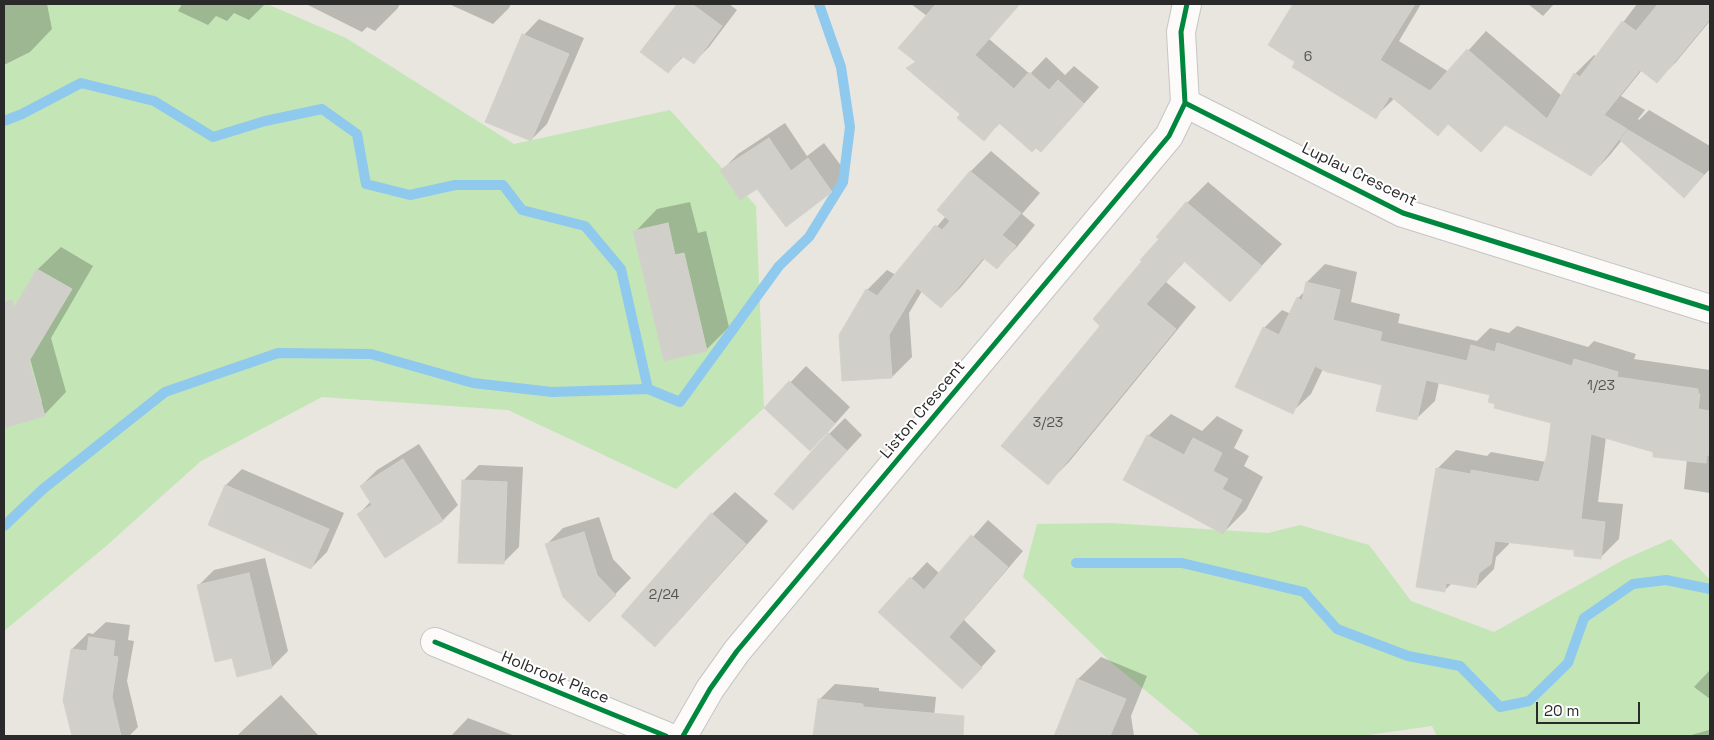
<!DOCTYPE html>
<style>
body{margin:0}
#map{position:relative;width:1714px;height:740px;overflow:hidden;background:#e8e6df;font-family:"Space Grotesk",sans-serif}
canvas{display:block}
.frame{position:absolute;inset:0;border:5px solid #2a2a2a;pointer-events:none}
.scale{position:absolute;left:1536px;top:702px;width:104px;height:22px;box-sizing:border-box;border:2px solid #2a2a2a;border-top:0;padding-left:6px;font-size:15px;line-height:18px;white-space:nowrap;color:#2a2a2a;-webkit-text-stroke:4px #fff;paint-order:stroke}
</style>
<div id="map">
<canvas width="1714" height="740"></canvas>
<div class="frame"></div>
<div class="scale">20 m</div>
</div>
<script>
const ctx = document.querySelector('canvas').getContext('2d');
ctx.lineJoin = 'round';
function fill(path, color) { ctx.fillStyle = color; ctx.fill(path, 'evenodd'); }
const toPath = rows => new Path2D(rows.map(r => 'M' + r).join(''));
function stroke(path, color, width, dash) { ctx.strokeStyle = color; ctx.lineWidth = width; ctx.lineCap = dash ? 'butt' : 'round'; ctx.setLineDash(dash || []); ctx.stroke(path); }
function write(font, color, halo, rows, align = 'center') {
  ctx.font = font + ' "Space Grotesk",sans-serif'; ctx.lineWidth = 4; ctx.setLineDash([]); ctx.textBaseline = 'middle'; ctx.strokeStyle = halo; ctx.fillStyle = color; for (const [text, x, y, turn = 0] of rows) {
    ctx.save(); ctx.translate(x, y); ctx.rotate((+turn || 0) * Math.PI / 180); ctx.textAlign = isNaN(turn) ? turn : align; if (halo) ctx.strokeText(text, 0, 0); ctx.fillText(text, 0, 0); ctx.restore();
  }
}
fill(toPath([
 [4,4,267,4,346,38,514,144,670,110,756,206,764,408,676,489,508,410,322,397,201,461,105,547,4,631],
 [1110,523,1268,533,1300,525,1369,545,1411,601,1494,632,1625,559,1671,539,1710,580,1710,736,1437,736,1432,726,1361,736,1201,736,1113,664,1023,577,1037,524]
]), '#c4e5b6');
fill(toPath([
 [4,4,47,4,52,29,30,52,4,65],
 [182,4,265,4,249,20,234,13,227,21,216,16,208,25,178,11],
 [306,4,400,4,397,9,375,31,367,27,362,32],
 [449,4,511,4,509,8,493,24],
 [679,4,729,4,737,10,709,47,693,63,684,56,668,72,642,52],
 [911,4,1020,4,989,39,1030,74,1046,57,1065,75,1074,66,1099,87,1056,135,1001,122,984,139,962,114,908,68,916,61,927,16],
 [1296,4,1421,4,1399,41,1449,72,1486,31,1562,96,1575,74,1594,55,1597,57,1637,4,1710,4,1710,21,1676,62,1657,81,1642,70,1621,96,1645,110,1638,119,1639,120,1649,110,1710,146,1710,169,1684,196,1622,140,1610,155,1591,175,1506,124,1481,151,1449,123,1395,98,1375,117,1296,61,1293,7],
 [1528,4,1554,4,1543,16],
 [539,19,584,38,547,124,531,140,524,35],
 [785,123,807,156,824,143,848,175,832,191,786,225,758,187,722,170,738,154],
 [991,151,1040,193,1022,214,1035,225,1017,247,997,267,985,258,961,287,941,307,922,291,909,313,912,357,892,377,867,290,887,270,896,275,946,216,939,210,971,171],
 [1208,182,1282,244,1230,300,1185,261,1166,282,1196,307,1069,462,1048,483,1102,325,1187,203],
 [690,202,698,233,706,231,729,327,706,350,635,232,657,209],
 [61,247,93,266,51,338,66,392,44,415,4,426,4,327,38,269],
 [26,355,29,355,42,402,39,402],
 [1325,264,1357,272,1351,302,1400,314,1398,323,1477,341,1490,328,1509,333,1517,326,1588,347,1594,341,1636,354,1634,359,1710,370,1710,493,1684,489,1687,460,1606,437,1598,502,1623,504,1619,539,1600,558,1576,549,1509,541,1509,544,1496,557,1494,569,1476,587,1452,583,1444,591,1437,469,1456,450,1487,456,1491,452,1546,462,1552,422,1497,403,1491,394,1439,382,1435,401,1416,419,1383,384,1323,369,1311,394,1292,412,1264,328,1282,310,1291,314,1298,298,1305,291,1307,282],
 [806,366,850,407,826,434,766,408],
 [1171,414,1202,431,1217,416,1243,430,1234,448,1249,456,1244,466,1263,477,1246,510,1223,533,1148,436],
 [845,418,862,435,808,493,829,434],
 [419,444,458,505,443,520,359,514,371,501,361,486,377,470],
 [479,465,523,467,519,547,503,563,463,481],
 [242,469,344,513,327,552,311,568,226,485],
 [735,492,768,521,677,623,655,645,712,514],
 [599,517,613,559,631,578,589,621,547,544,563,528],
 [988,520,1023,551,964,620,996,651,977,672,880,612,927,562,940,574],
 [265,558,288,651,272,667,237,675,233,657,198,586,214,570],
 [106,622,130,625,128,640,134,641,127,681,138,727,129,736,73,736,64,700,72,649,88,633,93,634],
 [1101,657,1147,676,1131,716,1134,736,1057,736,1057,733,1078,679],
 [1710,670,1710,699,1694,687],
 [835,684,879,688,879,691,936,697,932,736,814,736,819,700],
 [281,695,319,736,237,736,245,728],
 [468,718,515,736,451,736],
 [1709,730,1710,736,1688,736]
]), '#0003');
stroke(toPath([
 [4,121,22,114,81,83,154,101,213,137,265,121,322,109,357,134,366,184,410,195,455,185,503,185,522,210,585,226,621,269,648,389],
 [4,526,43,489,165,392,278,353,371,354,473,383,552,392,648,389,680,402,779,266,809,237,843,182,850,127,841,67,819,4],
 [1076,563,1182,563,1304,592,1337,629,1408,656,1460,666,1500,707,1529,701,1568,663,1584,618,1633,584,1666,580,1710,589]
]), '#8fc9ed', 10);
const building = toPath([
 [677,4,692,4,722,26,694,64,682,56,668,73,640,52,677,4],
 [936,4,1020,4,975,55,1014,89,1029,72,1049,90,1058,80,1084,104,1041,152,1036,148,1032,152,999,123,984,141,957,118,960,114,906,68,916,62,898,48,936,4],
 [1293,4,1415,4,1380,60,1430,91,1467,49,1547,119,1574,73,1580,77,1622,21,1636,31,1658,4,1710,4,1710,19,1657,83,1640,70,1604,115,1627,129,1591,176,1505,125,1481,152,1448,124,1438,136,1390,96,1376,119,1292,67,1295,62,1268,45,1293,4],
 [522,34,569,54,531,141,485,122,522,34],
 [1628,130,1704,175,1684,198,1620,140,1628,130],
 [769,138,791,171,808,158,832,192,786,227,757,189,740,200,720,170,769,138],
 [970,171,1021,213,1002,235,1016,246,997,269,983,258,941,308,917,288,889,335,892,378,842,381,839,335,866,289,877,296,935,225,942,230,950,221,937,210,970,171],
 [1186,202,1262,266,1230,302,1184,261,1146,304,1176,329,1048,485,1001,446,1100,326,1093,319,1142,261,1140,260,1159,239,1156,237,1186,202],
 [668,223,675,255,684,253,707,351,664,361,633,231,668,223],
 [37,269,72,289,29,361,45,416,4,428,4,302,12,300,14,308,37,269],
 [1306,282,1340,290,1333,320,1382,332,1380,341,1467,361,1471,345,1495,352,1497,343,1572,366,1574,359,1618,372,1617,377,1698,389,1698,394,1700,394,1698,409,1710,411,1710,455,1707,455,1706,463,1653,457,1653,452,1591,434,1581,519,1605,522,1601,559,1574,556,1574,550,1495,541,1491,564,1479,573,1476,588,1446,583,1445,592,1416,587,1436,468,1471,474,1471,470,1539,482,1547,454,1551,423,1494,408,1495,404,1488,402,1490,395,1426,380,1417,420,1376,411,1382,385,1327,372,1315,366,1293,414,1235,387,1263,327,1279,335,1297,297,1302,301,1306,282],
 [789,381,835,424,810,451,764,408,789,381],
 [828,433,847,451,793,510,774,494,828,433],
 [1147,435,1184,455,1193,438,1222,453,1213,471,1228,479,1222,489,1242,500,1223,534,1123,480,1147,435],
 [403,459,443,521,385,558,357,514,372,505,360,486,403,459],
 [462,480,507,482,504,564,458,563,462,480],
 [225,485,329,529,311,569,208,525,225,485],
 [711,513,746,544,655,647,621,616,711,513],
 [584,532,597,575,616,595,589,622,563,597,545,544,584,532],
 [971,535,1008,567,949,637,982,668,962,689,878,612,910,577,924,590,971,535],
 [249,573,272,668,237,677,232,658,215,662,197,585,249,573],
 [89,637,115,641,113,656,118,657,112,697,121,736,72,736,63,700,71,649,87,651,89,637],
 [1077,679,1126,699,1110,736,1054,736,1077,679],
 [818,699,863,704,863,707,964,716,963,736,813,736,818,699]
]);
fill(building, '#d1cfca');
stroke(building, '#d3d1cb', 1);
const minor = toPath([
 [1187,4,1181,32,1185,103,1403,213,1710,309],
 [435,642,666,736],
 [683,736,710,689,737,651,1169,136,1185,103]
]);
stroke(minor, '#c5c5c5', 30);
stroke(minor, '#fcfbfa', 28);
stroke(toPath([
 [1187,4,1181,32,1185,103,1403,213,1710,309],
 [435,642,666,736],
 [683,736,710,689,737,651,1169,136,1185,103]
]), '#00873e', 5);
write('14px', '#545453', null, [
 ["6",1308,57],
 ["1/23",1601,386],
 ["3/23",1048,423],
 ["2/24",664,595]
]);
write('16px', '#2a2a2a', '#fff', [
 ["Luplau Crescent",1359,175,26],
 ["Liston Crescent",923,410,-50],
 ["Holbrook Place",555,678,22]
]);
</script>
